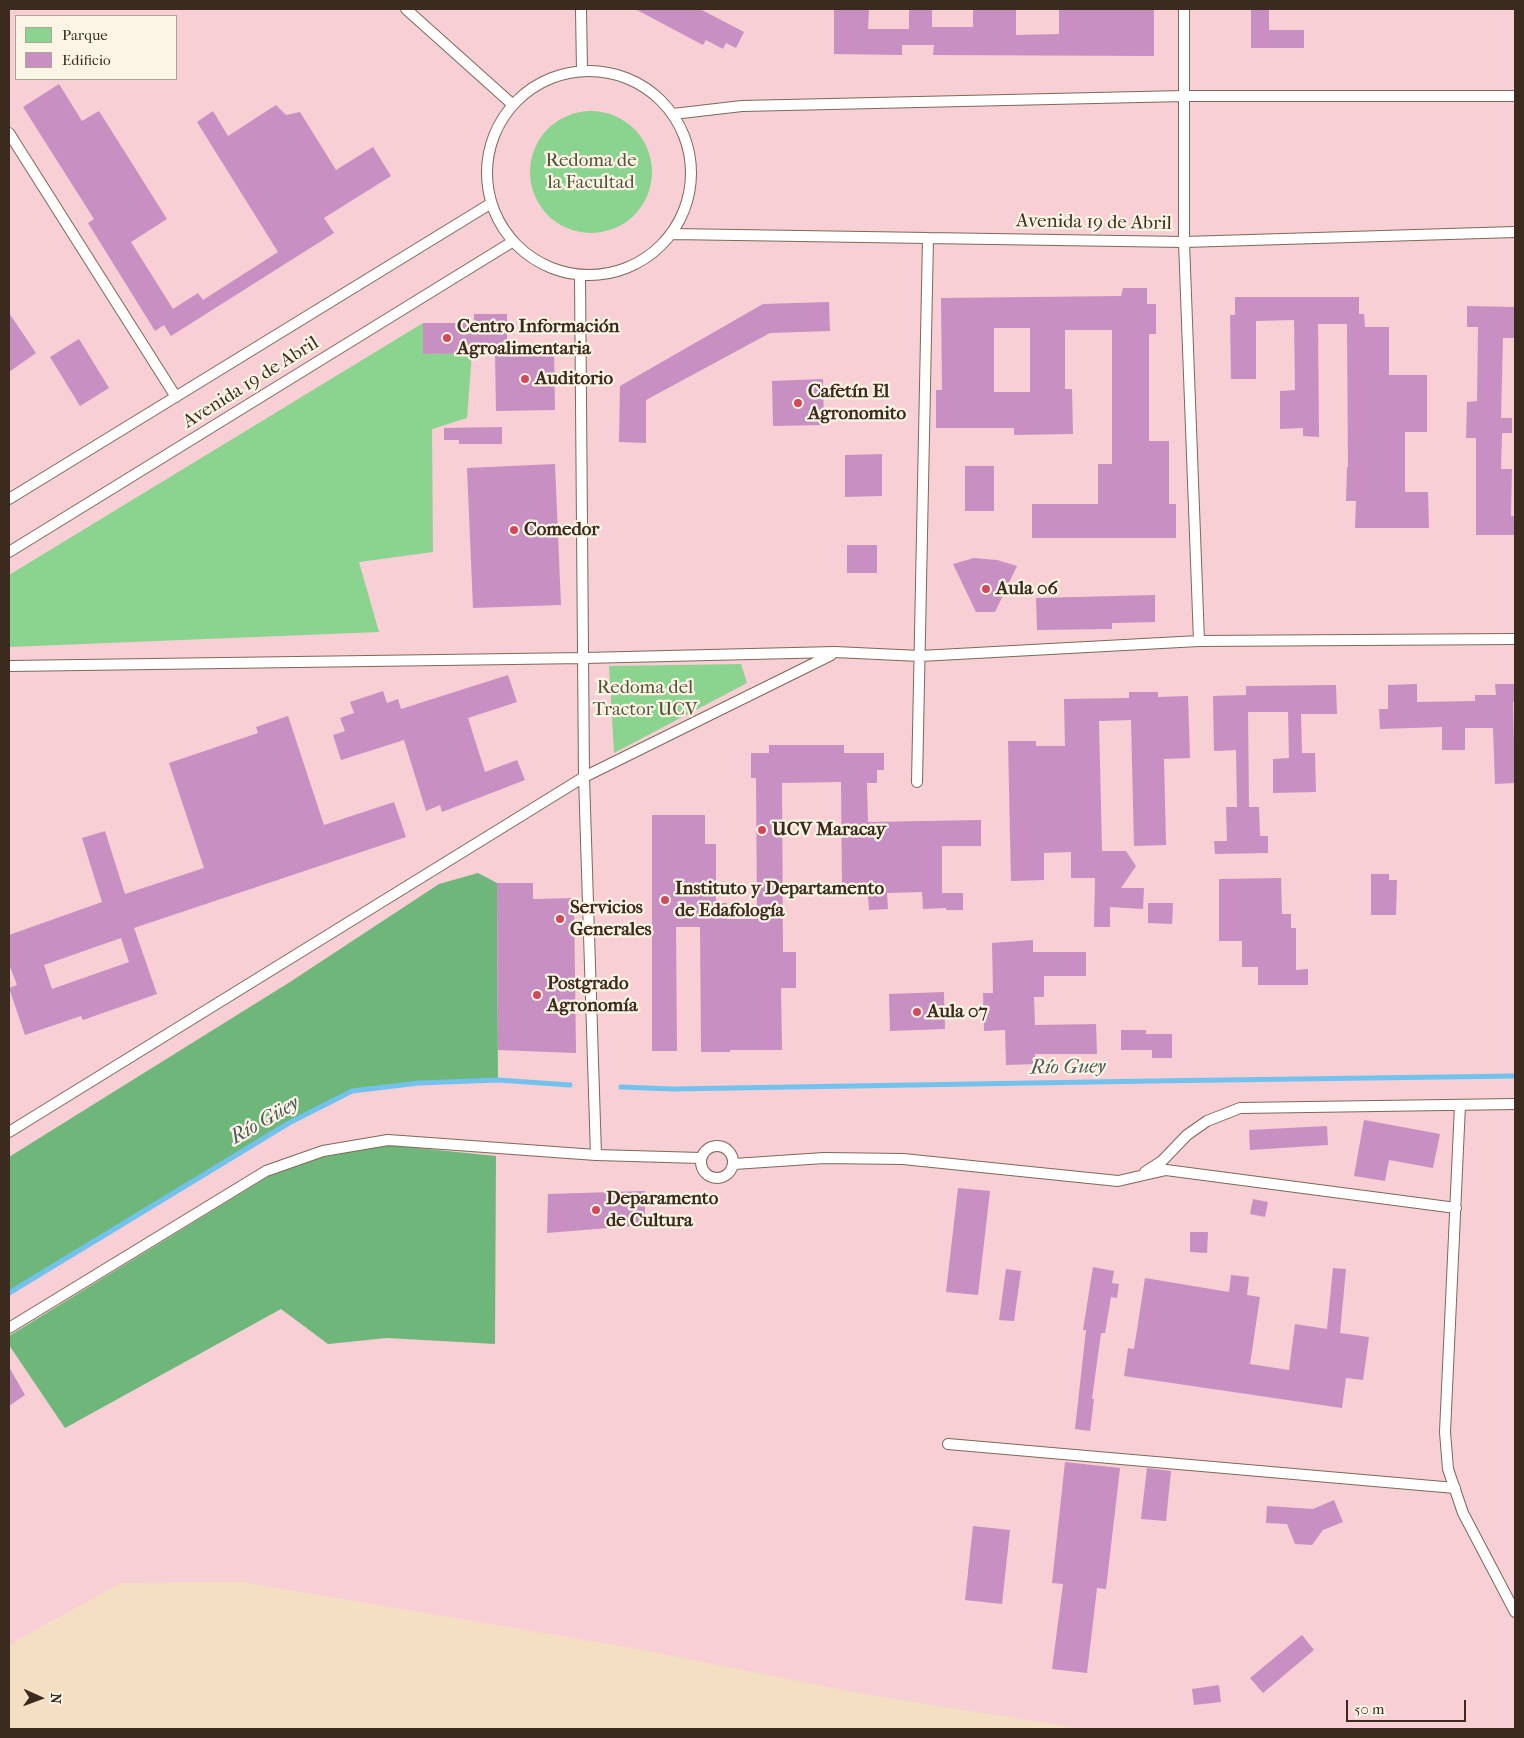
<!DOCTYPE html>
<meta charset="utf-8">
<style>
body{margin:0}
#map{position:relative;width:1524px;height:1738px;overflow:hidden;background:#f5dfc3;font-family:"IM FELL French Canon",serif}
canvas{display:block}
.frame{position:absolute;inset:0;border:10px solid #3b2a1e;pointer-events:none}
.legend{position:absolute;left:15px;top:15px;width:162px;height:65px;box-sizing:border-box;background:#fcf5e5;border:1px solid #afa495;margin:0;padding:6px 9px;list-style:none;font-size:15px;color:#3b2a1e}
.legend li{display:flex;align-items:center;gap:10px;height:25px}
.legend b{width:25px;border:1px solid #afa495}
.north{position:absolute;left:15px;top:1673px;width:50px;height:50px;-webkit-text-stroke:4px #fcf5e5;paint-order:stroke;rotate:92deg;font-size:14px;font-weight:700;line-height:20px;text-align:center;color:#3b2a1e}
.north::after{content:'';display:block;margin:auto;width:18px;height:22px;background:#3b2a1e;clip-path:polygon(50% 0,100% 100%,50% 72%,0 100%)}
.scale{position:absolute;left:1346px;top:1700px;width:120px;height:22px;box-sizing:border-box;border:2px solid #3b2a1e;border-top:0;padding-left:6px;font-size:15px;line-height:18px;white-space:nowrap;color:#3b2a1e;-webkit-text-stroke:4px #fcf5e5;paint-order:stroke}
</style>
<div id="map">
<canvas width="1524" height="1738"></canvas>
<div class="frame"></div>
<ul class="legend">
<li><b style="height:14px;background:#8ad490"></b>Parque</li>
<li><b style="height:14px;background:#c88fc3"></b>Edificio</li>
</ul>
<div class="north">N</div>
<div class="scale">50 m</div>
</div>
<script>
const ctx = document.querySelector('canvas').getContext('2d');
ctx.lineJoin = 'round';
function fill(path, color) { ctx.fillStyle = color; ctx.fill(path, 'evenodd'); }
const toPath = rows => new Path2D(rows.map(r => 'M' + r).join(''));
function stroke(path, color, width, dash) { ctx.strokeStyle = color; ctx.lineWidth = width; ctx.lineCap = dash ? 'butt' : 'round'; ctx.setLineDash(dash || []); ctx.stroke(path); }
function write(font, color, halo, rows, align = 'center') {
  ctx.font = font + ' "IM FELL French Canon",serif'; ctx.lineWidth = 4.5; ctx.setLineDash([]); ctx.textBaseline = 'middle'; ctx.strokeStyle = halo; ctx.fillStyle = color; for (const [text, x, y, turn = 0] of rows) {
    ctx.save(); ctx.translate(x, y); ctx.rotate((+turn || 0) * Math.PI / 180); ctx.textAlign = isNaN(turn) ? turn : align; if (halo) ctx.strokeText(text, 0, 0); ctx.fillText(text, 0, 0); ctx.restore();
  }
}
fill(toPath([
 [9,9,1515,9,1515,1729,1082,1729,864,1694,638,1649,242,1582,121,1583,19,1639,9,1648],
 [16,16,176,16,176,79,16,79]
]), '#f7cfd5');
fill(toPath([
 '530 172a61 61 0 1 1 122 0a61 61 0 1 1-122 0Z',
 [423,323,423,354,472,353,467,418,432,429,433,552,359,562,379,632,9,647,9,575],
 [741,664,747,683,614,753,609,666]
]), '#8ad490');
fill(toPath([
 [478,873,497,883,498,1080,419,1083,352,1091,289,1123,9,1293,9,1157,290,982,439,884],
 [388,1145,496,1156,495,1344,387,1338,328,1344,281,1309,65,1428,9,1345,9,1336,269,1176,323,1157]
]), '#6fb67a');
stroke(toPath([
 [621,1087,672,1089,1151,1081,1515,1076],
 [9,1293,289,1123,352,1091,419,1083,498,1080,570,1085]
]), '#72c2ed', 5);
fill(toPath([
 [635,9,700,9,744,32,736,48,726,43,723,49,706,40,703,45],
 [834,9,869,9,868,29,909,29,909,9,932,9,932,27,973,27,973,9,1016,9,1016,35,1059,34,1059,9,1154,9,1154,56,933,55,934,45,902,45,902,55,834,54],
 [1251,9,1269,9,1269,30,1304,30,1304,48,1251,48],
 [59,84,82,121,99,111,167,219,131,242,173,309,198,293,203,300,278,252,197,122,213,111,228,136,276,105,286,115,300,112,336,170,373,147,391,176,324,218,334,233,171,336,164,325,155,331,88,223,94,219,23,107],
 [1123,288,1147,288,1147,304,1156,304,1156,334,1149,334,1149,441,1169,441,1169,504,1176,504,1176,538,1032,538,1032,504,1098,504,1098,464,1112,464,1112,330,1065,330,1065,389,1072,389,1073,434,1014,435,1014,428,936,428,936,390,942,390,941,298,1121,296],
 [994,328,1030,328,1030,392,994,392],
 [1235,297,1359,297,1359,314,1364,314,1365,327,1389,327,1389,375,1427,375,1427,432,1405,432,1405,492,1428,492,1429,528,1355,528,1356,501,1346,501,1347,467,1348,467,1347,324,1318,324,1319,437,1303,436,1303,428,1280,429,1280,391,1295,390,1294,320,1256,321,1256,379,1231,379,1230,315,1235,315],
 [829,302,830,331,770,333,646,400,646,443,619,442,620,386,763,304],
 [1467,306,1515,307,1515,338,1503,338,1501,418,1512,418,1512,433,1502,433,1501,469,1512,469,1511,516,1515,516,1515,535,1476,535,1476,438,1466,438,1467,402,1477,401,1478,327,1467,327],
 [9,313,36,353,9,372],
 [474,314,507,314,507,348,554,347,555,410,496,411,495,353,423,354,423,323,474,323],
 [79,339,109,388,80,406,50,357],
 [823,379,824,425,773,426,772,381],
 [502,427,502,444,459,444,459,440,444,440,444,428],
 [882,454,882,496,845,497,845,455],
 [555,464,561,605,473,608,467,468],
 [965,466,994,466,994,511,965,511],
 [847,545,877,545,877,573,847,573],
 [974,558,997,560,1017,566,995,612,976,612,953,564],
 [1155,595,1155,622,1112,623,1112,629,1037,630,1036,598],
 [508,675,517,702,468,718,485,772,517,760,525,780,442,812,440,805,426,811,404,740,341,760,333,735,345,731,340,718,354,713,350,702,383,691,387,703,398,699,401,709],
 [1417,684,1417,702,1475,701,1475,695,1496,695,1495,684,1515,684,1515,702,1513,702,1515,783,1495,784,1493,728,1465,728,1465,750,1442,750,1442,727,1380,729,1379,709,1388,709,1388,685],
 [1336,685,1337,714,1301,714,1302,753,1315,753,1316,792,1273,793,1273,759,1289,758,1288,712,1248,712,1249,807,1259,807,1260,836,1268,836,1268,853,1215,854,1214,841,1227,841,1226,807,1237,807,1236,750,1214,751,1213,696,1246,695,1246,686],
 [1129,692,1158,692,1158,697,1188,696,1190,758,1164,759,1166,845,1134,846,1131,720,1099,721,1102,851,1126,851,1136,866,1121,888,1144,888,1143,909,1110,907,1110,927,1094,927,1095,878,1071,878,1071,852,1044,853,1044,880,1011,881,1008,741,1036,741,1036,746,1065,746,1064,699,1129,698],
 [288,716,324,825,394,802,406,837,134,928,157,994,83,1020,81,1016,25,1035,9,988,17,985,9,964,9,935,102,902,82,838,105,831,125,894,204,868,169,763,258,733,256,727],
 [121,938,129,962,52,989,44,965],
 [769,745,844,745,844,753,884,753,884,770,877,770,877,783,867,783,868,822,981,820,981,846,942,846,942,893,963,893,963,910,946,910,946,908,923,909,922,892,887,893,888,909,869,910,868,896,847,896,847,889,842,889,841,782,782,783,783,952,796,952,796,988,781,988,782,1050,730,1050,730,1052,701,1052,700,927,676,927,677,1051,652,1051,652,815,705,815,705,844,716,844,716,903,727,903,727,919,757,919,756,778,751,778,751,753,769,753],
 [1371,874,1389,874,1389,880,1397,880,1396,915,1371,915],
 [1281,878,1282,914,1291,914,1291,928,1296,928,1296,970,1308,969,1308,985,1258,985,1258,967,1242,967,1242,941,1219,941,1219,879],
 [497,883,533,883,533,899,574,898,576,1053,498,1050],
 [1148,903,1173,903,1172,924,1148,923],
 [1033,940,1033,952,1086,952,1086,976,1044,976,1044,997,1034,997,1035,1025,1096,1024,1097,1054,1035,1054,1036,1064,1006,1065,1005,1030,984,1031,983,993,993,993,992,943],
 [944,992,945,1029,890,1031,889,994],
 [1121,1030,1146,1030,1146,1034,1172,1034,1172,1058,1152,1058,1152,1050,1121,1050],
 [1364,1120,1440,1134,1433,1168,1389,1160,1385,1181,1354,1176],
 [1327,1126,1328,1145,1250,1150,1249,1130],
 [958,1188,990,1191,978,1295,946,1292],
 [645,1191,645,1225,547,1233,548,1194],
 [1253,1199,1268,1202,1265,1217,1250,1214],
 [1190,1232,1208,1232,1207,1253,1190,1252],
 [1093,1267,1114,1271,1112,1283,1119,1284,1117,1298,1111,1297,1105,1333,1101,1333,1092,1399,1094,1399,1090,1431,1075,1429,1086,1330,1083,1330],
 [1333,1268,1346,1269,1340,1333,1369,1337,1363,1380,1346,1378,1342,1408,1124,1376,1128,1348,1134,1349,1145,1278,1229,1292,1231,1275,1249,1277,1247,1295,1260,1297,1250,1364,1289,1370,1295,1324,1327,1329],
 [1006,1269,1021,1271,1014,1321,999,1320],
 [9,1367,25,1395,9,1406],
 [1065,1462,1120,1468,1106,1589,1097,1588,1087,1673,1052,1669,1063,1584,1052,1583],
 [1147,1468,1171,1471,1166,1521,1141,1519],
 [1334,1500,1343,1522,1323,1530,1312,1545,1295,1544,1287,1524,1266,1523,1267,1506,1313,1509],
 [973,1526,1010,1530,1002,1604,965,1600],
 [1302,1635,1314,1650,1263,1693,1250,1678],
 [1219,1685,1221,1702,1194,1705,1192,1689]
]), '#c88fc3');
const service = toPath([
 [406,9,512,104],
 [581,9,582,71],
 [1184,9,1184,242,1199,641],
 '487 173a102 102 0 1 1 204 0a102 102 0 1 1-204 0Z',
 [673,114,742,106,1184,96,1515,96],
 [9,133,176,397],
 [672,234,1184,242,1515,232],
 [580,276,584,777,596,1155],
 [9,499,490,204],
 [9,552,512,242],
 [9,666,584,658,835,652,920,656,1199,641,1515,639],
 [917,782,928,238],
 [1460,1105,1445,1432,1448,1469,1463,1513,1515,1612],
 [9,1132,584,777,831,655],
 '701 1162a16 16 0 1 1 32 0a16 16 0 1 1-32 0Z',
 [734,1164,824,1158,903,1159,1118,1181,1166,1170,1456,1208],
 [1145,1172,1162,1161,1187,1135,1207,1121,1240,1108,1515,1104],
 [9,1328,266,1171,323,1151,388,1140,596,1155,701,1158],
 [948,1444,1455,1488]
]);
stroke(service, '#7c6958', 12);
stroke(service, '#fff', 10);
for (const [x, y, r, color] of [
 [447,338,5,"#d1495b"],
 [525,379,5,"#d1495b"],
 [798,403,5,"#d1495b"],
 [514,530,5,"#d1495b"],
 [986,589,5,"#d1495b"],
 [762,830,5,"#d1495b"],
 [665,900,5,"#d1495b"],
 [560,919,5,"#d1495b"],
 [537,995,5,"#d1495b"],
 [917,1012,5,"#d1495b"],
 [596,1210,5,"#d1495b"]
]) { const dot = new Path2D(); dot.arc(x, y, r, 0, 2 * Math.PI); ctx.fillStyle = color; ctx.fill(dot); stroke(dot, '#fcf5e5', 2); }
write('19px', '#4f543a', '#fcf5e5', [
 ["Redoma de",591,161],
 ["la Facultad",591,183],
 ["Redoma del",645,688],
 ["Tractor UCV",645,710]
]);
write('19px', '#3b2a1e', '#fcf5e5', [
 ["Avenida 19 de Abril",1094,223,1],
 ["Avenida 19 de Abril",251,383,-32]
]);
write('bold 19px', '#3b2a1e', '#fcf5e5', [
 ["Centro Información",457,327],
 ["Agroalimentaria",457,349],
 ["Auditorio",535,379],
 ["Cafetín El",808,392],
 ["Agronomito",808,414],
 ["Comedor",524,530],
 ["Aula 06",996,589],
 ["UCV Maracay",772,830],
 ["Instituto y Departamento",675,889],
 ["de Edafología",675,911],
 ["Servicios",570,908],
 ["Generales",570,930],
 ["Postgrado",547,984],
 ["Agronomía",547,1006],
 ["Aula 07",927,1012],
 ["Deparamento",606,1199],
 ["de Cultura",606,1221]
], 'left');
write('italic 20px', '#4c585c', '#fcf5e5', [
 ["Río Guey",1068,1068,-1],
 ["Río Güey",265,1121,-30]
]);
</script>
